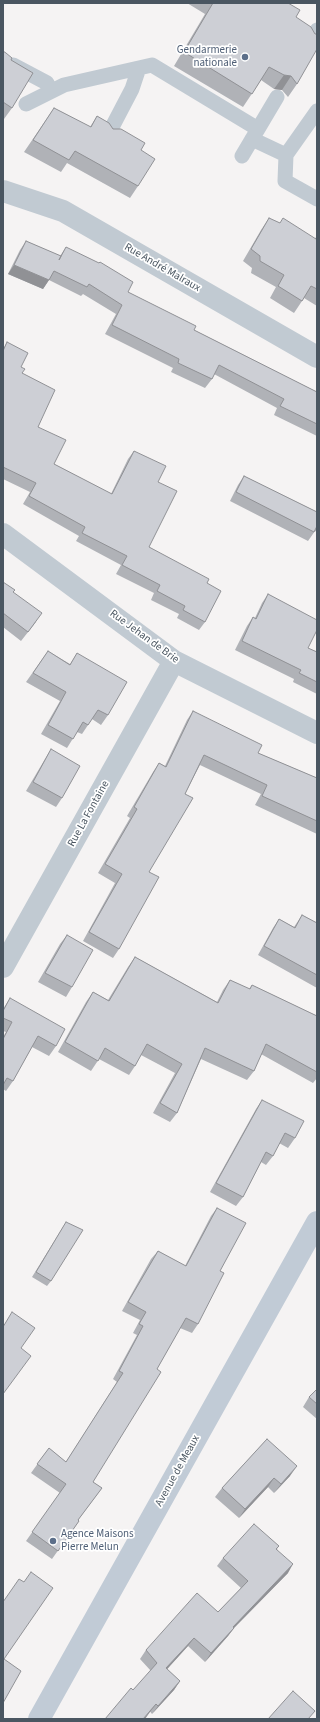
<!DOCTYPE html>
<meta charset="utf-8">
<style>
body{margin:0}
#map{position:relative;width:320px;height:1722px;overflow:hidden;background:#f5f3f3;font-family:"Source Sans 3",sans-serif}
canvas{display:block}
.frame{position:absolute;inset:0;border:4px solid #4a5661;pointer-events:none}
</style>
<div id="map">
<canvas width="320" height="1722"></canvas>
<div class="frame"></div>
</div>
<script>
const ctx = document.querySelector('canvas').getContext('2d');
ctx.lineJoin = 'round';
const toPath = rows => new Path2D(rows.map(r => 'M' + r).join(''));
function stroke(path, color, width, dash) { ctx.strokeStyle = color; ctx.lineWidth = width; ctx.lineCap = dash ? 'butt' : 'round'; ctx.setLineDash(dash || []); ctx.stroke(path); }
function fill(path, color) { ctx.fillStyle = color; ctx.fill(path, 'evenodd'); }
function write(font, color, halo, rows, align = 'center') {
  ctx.font = font + ' "Source Sans 3",sans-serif'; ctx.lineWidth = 3.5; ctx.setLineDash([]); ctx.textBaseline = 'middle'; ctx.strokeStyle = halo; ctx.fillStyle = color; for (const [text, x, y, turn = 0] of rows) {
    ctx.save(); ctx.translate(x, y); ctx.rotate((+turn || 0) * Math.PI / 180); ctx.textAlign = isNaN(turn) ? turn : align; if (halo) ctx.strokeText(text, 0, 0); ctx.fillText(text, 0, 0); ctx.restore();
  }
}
stroke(toPath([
 [311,40,317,30],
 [13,65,47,83,51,91],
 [26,104,64,85,152,65,258,129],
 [317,111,286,155,285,181,317,199],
 [109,133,132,89,139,68],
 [252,139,286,155],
 [242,156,277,97]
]), '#c1cad2', 15);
stroke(toPath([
 [3,191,63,211,317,357],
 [3,534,174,661,317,733],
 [3,967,174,661]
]), '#c1cad2', 22);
stroke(toPath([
 [39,1719,317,1222]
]), '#c1cbd6', 22);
fill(toPath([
 [187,3,288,3,296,17,297,84,288,97,282,90,274,89,261,80,243,107,174,66,205,14],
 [3,51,11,60,12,108,4,119,3,119],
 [54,108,90,127,97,116,141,150,138,186,130,198,67,163,61,172,24,152],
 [269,218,315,239,317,235,317,306,304,298,294,313,270,298,276,287,251,273,252,268,243,261,261,230],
 [26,241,60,256,66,247,128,292,194,330,317,392,317,436,274,415,277,408,214,374,212,379,205,388,171,372,173,368,105,334,116,314,83,294,81,296,49,280,43,289,8,274,20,250],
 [7,342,21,367,38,427,54,464,111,494,128,459,134,451,158,482,149,547,207,583,205,622,199,630,177,618,179,614,151,600,154,593,116,574,121,565,76,541,79,536,23,504,30,492,3,479,3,349],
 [244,476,317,512,317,532,315,531,308,541,230,501,238,485],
 [3,582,13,592,36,622,21,641,3,627],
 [268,594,308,648,317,652,317,694,293,682,294,679,235,650,247,626,253,617,255,618,262,603],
 [48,651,70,664,77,653,108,715,101,725,92,719,82,734,77,732,67,748,41,734,60,701,26,682],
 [193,711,258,753,317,778,317,834,255,805,261,794,200,765,185,794,149,872,119,949,113,958,83,941,115,883,98,873,130,818,127,816,153,772,159,763,165,766,187,720],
 [51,749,62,798,56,807,26,791,45,759],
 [302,915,317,923,317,988,258,955,273,928,279,919,294,927],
 [67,935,72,987,66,997,38,982,60,944],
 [135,957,217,1002,223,990,230,980,249,989,252,985,317,1016,317,1078,313,1083,261,1054,254,1071,247,1080,201,1059,177,1113,170,1122,153,1113,175,1073,141,1055,135,1066,129,1075,99,1059,91,1071,58,1052,86,1002,93,992,108,1000,128,967],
 [10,998,56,1046,49,1056,32,1047,13,1081,6,1091,3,1089,3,1037,6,1032,3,1031,3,1009],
 [262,1100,295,1138,288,1148,279,1143,273,1156,266,1165,261,1162,243,1197,236,1206,210,1192,256,1109],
 [217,1208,220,1271,198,1324,192,1333,180,1328,157,1369,93,1482,102,1488,78,1520,79,1521,52,1559,26,1541,60,1493,31,1473,49,1448,66,1462,117,1382,113,1379,137,1335,133,1333,140,1320,122,1311,151,1259,158,1251,185,1266,211,1216],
 [66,1222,51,1281,47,1286,32,1277],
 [317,1389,317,1419,303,1407,309,1397],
 [267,1439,290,1476,274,1493,268,1487,239,1518,215,1497,222,1488],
 [279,1546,277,1549,288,1573,234,1628,228,1636,205,1662,188,1646,167,1669,180,1681,174,1690,152,1714,133,1690,151,1671,140,1659,146,1650,218,1612,241,1588,217,1566,223,1558]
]), '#b0b2b7');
fill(toPath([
 [284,75,291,76,282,90,274,89],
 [14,265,49,280,43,289,8,274],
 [297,1466,290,1476,274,1493,281,1484],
 [274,1478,268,1487,239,1518,245,1509],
 [293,1564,288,1573,234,1628,228,1636,205,1662,211,1653,233,1627],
 [194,1638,188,1646,160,1677,166,1668],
 [180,1681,174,1690,152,1714,158,1706],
 [156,1704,150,1712,145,1719,143,1719]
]), '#909195');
const building = toPath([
 [213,3,288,3,300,10,296,17,311,27,315,34,317,34,317,49,297,84,291,76,284,75,269,67,252,94,184,52,213,3],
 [3,51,6,53,12,58,11,60,33,73,12,108,3,102,3,51],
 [54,108,91,127,97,116,109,123,113,129,121,129,145,143,141,150,155,159,138,186,75,151,69,160,33,140,54,108],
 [269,218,280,223,283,218,316,239,317,237,317,289,311,286,302,301,278,286,284,275,260,261,260,256,251,249,269,218],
 [26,241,61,256,59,260,66,247,99,263,100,262,133,282,128,292,196,326,194,330,317,392,317,424,280,406,284,399,219,365,212,379,178,363,179,359,112,325,122,305,89,284,87,287,54,271,49,280,14,265,26,241],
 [7,342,28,353,21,367,25,369,22,373,55,390,38,427,66,440,54,464,112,494,134,451,166,466,158,482,177,491,149,547,209,579,207,583,221,591,205,622,183,610,185,606,157,591,160,585,122,565,127,556,82,533,85,527,29,496,36,483,3,467,3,351,7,342],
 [244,476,317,512,317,526,314,532,236,492,244,476],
 [3,582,15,590,13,592,42,613,28,632,3,613,3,582],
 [268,594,317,620,317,630,308,648,317,652,317,682,299,673,301,670,242,641,253,617,256,619,268,594],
 [48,651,70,665,77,653,127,682,108,715,98,710,88,725,83,722,73,739,48,725,66,692,33,673,48,651],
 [193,711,262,745,258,753,317,778,317,821,262,796,267,785,204,755,185,794,193,798,149,872,159,877,119,949,89,932,122,874,105,864,137,809,134,807,159,763,166,767,193,711],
 [51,749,80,766,62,798,33,782,51,749],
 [302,915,317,923,317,975,264,946,279,919,295,928,302,915],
 [67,935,93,950,72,987,45,973,67,935],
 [135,957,218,1003,230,980,250,989,252,985,317,1016,317,1072,266,1044,254,1071,205,1048,177,1113,160,1103,182,1064,147,1044,135,1066,105,1048,98,1061,65,1042,93,992,109,1001,135,957],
 [10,998,65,1029,56,1046,38,1036,13,1081,7,1078,3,1085,3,1039,12,1022,3,1018,3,1011,10,998],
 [262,1100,304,1121,295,1138,285,1133,273,1156,266,1152,243,1197,216,1183,262,1100],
 [217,1208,246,1223,220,1271,224,1273,198,1324,186,1318,157,1369,161,1372,93,1482,102,1488,78,1520,79,1521,58,1551,32,1532,66,1484,37,1464,49,1448,66,1462,123,1373,119,1371,143,1326,139,1324,146,1312,128,1302,158,1251,186,1266,217,1208],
 [66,1222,83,1230,51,1281,36,1272,66,1222],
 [12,1312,35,1328,21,1348,31,1356,3,1394,3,1327,12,1312],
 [317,1389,317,1404,309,1397,317,1389],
 [267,1439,297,1466,281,1484,274,1478,245,1509,222,1488,267,1439],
 [254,1524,279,1546,276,1549,293,1564,233,1627,234,1628,211,1653,194,1638,166,1668,180,1681,158,1706,156,1704,143,1719,105,1719,131,1688,133,1690,157,1663,146,1650,197,1593,218,1612,248,1581,223,1558,254,1524],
 [31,1572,53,1588,4,1659,21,1671,3,1703,3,1602,19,1579,24,1582,31,1572],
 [293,1691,315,1711,308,1719,268,1719,293,1691]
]);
fill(building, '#cdcfd5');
stroke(building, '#909195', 1);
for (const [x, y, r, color] of [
 [245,57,4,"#5c6f8a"],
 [53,1541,4,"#5c6f8a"]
]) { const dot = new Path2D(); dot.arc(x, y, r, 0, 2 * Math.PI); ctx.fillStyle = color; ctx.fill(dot); stroke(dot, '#fff', 1.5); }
write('11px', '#4e5e75', '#fff', [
 ["Gendarmerie",237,51],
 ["nationale",237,64],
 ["Agence Maisons",61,1535,"left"],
 ["Pierre Melun",61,1548,"left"]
], 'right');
write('11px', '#4a5661', '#fff', [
 ["Rue André Malraux",162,268,30],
 ["Rue Jehan de Brie",144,637,36],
 ["Rue La Fontaine",89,814,-61],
 ["Avenue de Meaux",178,1471,-61]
]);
</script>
